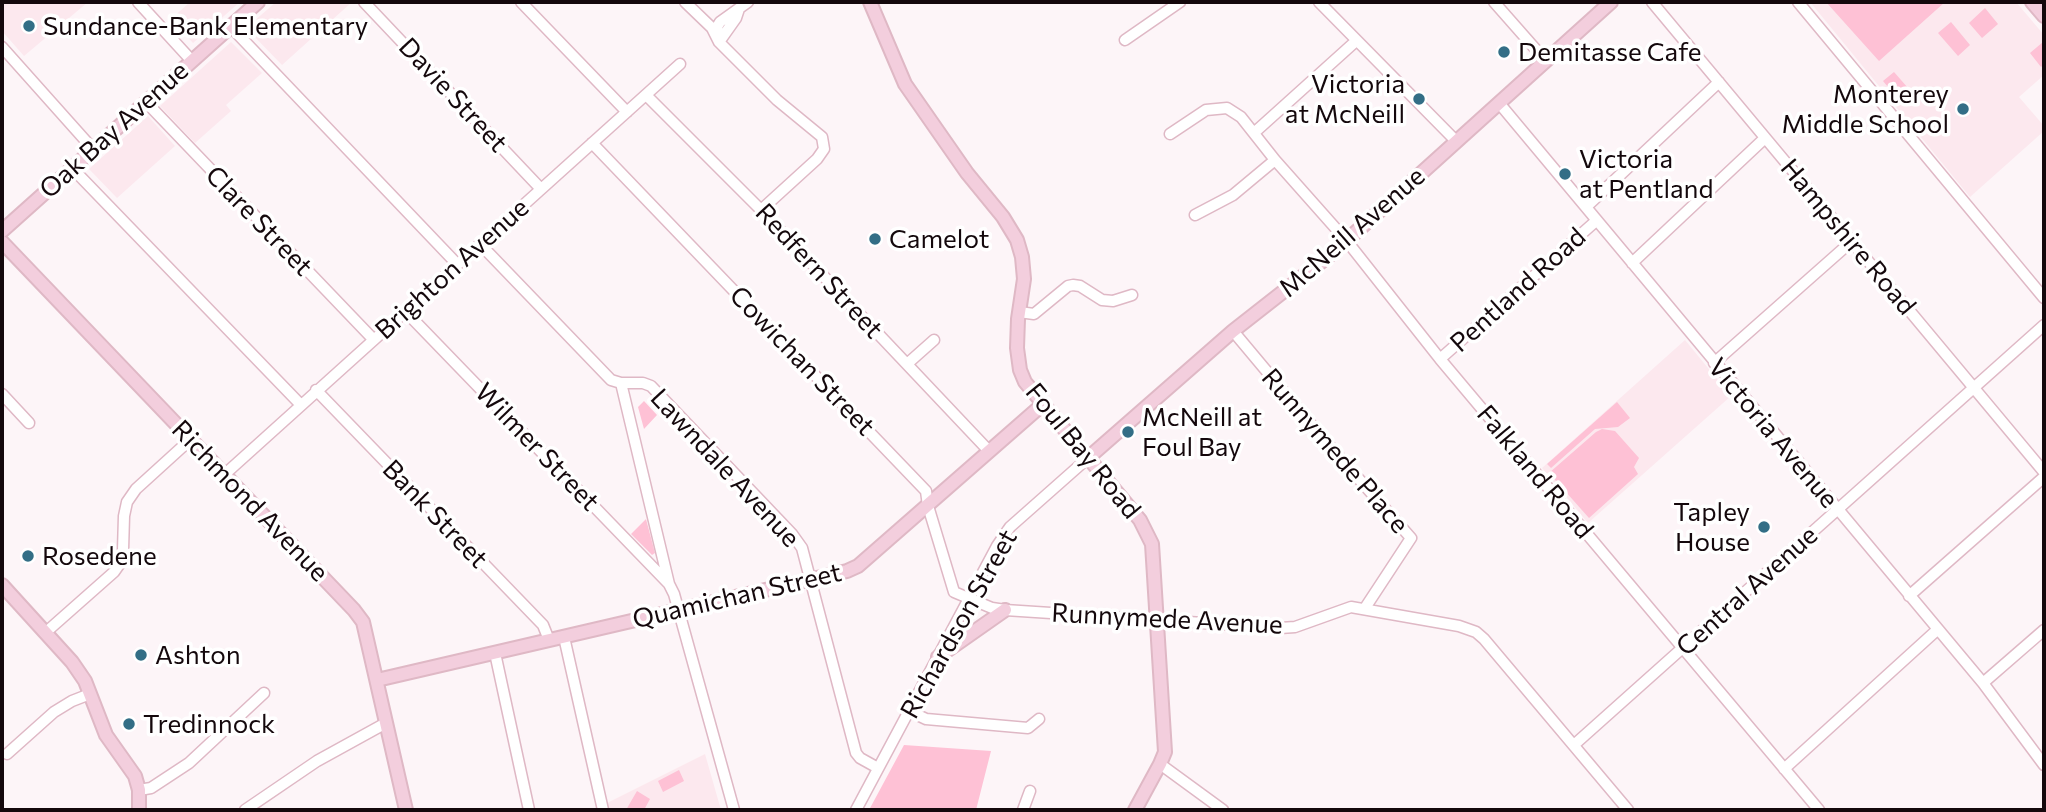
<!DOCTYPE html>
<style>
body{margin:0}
#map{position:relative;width:2046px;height:812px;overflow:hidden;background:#fdf5f8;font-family:Commissioner,sans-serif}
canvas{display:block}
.frame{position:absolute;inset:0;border:4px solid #14080c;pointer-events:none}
</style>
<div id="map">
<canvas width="2046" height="812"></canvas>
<div class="frame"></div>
</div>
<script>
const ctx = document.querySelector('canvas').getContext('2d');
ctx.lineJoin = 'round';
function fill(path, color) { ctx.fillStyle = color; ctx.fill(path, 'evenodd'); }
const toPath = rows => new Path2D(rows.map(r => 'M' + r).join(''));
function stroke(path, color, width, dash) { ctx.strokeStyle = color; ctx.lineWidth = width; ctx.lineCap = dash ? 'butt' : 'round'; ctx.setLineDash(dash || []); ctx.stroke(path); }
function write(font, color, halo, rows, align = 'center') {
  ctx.font = font + ' Commissioner,sans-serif'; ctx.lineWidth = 7; ctx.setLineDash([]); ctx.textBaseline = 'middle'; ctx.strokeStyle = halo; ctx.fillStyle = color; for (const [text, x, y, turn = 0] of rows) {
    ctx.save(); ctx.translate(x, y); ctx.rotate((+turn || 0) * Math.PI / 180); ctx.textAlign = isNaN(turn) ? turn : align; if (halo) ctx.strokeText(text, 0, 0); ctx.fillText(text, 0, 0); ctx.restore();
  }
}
fill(toPath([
 [2,2,88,2,24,56,2,31],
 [190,2,240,2,193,43,171,19],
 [276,2,352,2,282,65,246,28],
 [1810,2,2016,2,2044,35,2044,75,2019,97,2044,126,2044,131,1970,197],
 [231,42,262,73,226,105,231,111,195,143,160,106],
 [148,116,175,146,117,198,89,169],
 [1685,340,1731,396,1588,523,1542,468],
 [705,754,721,810,593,810]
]), '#fce8ee');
fill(toPath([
 [1826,2,1945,2,1879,61],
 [1985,8,1998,24,1982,38,1969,23],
 [1951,22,1970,45,1958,56,1938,33],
 [2043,42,2044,64,2041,67,2030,53],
 [1894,72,1915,96,1904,106,1883,81],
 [644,401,657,415,644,429,638,407],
 [1617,402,1630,418,1618,427,1595,429,1551,468,1547,464],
 [1602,429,1615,431,1639,458,1634,467,1638,474,1589,518,1549,473,1596,432],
 [646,519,655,553,652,555,631,534],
 [904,745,991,751,976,810,869,810],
 [679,770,684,781,663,792,658,781],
 [637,791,650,799,644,810,626,810]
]), '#fec1d5');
const street = toPath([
 [138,2,192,61],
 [364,2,541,189],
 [521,2,627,112],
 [685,2,712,28,719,42,777,100,822,137,824,149,817,159,761,210],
 [1319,2,1456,141],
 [1494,2,1546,61],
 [1652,2,2044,472],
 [1798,2,2044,298],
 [230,26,457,264],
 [719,38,717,27,720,22,748,2],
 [1125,40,1180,2],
 [719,42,736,18,739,9],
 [2,47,93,149],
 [646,95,761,210,989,451],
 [146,102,373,339],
 [1499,103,1983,683,2044,765],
 [1255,132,1356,41],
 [1170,134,1206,110,1227,108,1241,117,1275,160,1346,240,1440,359,1819,810],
 [592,143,926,491,928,506,954,592,992,608,1005,610,1280,628,1295,627,1351,607,1459,626,1476,632,1484,639,1628,810],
 [72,168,301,405],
 [1586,207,1719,82],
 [1195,215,1233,195,1275,160],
 [480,244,611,380,621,383,643,383,651,386,792,534,802,548,856,753,860,758,878,768],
 [1632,263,1765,138],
 [405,311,669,584],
 [1019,312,1034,314,1068,286,1073,285,1080,286,1102,300,1113,301,1132,295],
 [1233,331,1320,435,1411,538,1365,608],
 [1440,359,1596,221],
 [1714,363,1852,241],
 [907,364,934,340],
 [621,383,669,584,674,594,734,810],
 [316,390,543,625,549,640],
 [2,394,29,423],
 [225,474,680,64],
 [1909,596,2044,477],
 [45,633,114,572,121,562,123,550,124,516,127,502,136,489,191,439],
 [564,637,603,810],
 [495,653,529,810],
 [1983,683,2044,630],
 [909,711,926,719,1028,728,1039,719],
 [1575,744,2044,325],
 [7,754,54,712,72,701,90,694],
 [1160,764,1223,810],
 [1784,769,1937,630],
 [139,790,151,788,189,763,264,693],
 [245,810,317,761,386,723],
 [856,810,997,546,1010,527,1088,458],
 [1023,810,1030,791]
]);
const secondary = toPath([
 [870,2,905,84,967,173,1003,217,1017,240,1022,257,1024,279,1018,319,1017,348,1020,370,1025,382,1140,520,1152,544,1165,752,1160,764,1135,810],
 [2032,2,2044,16],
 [2,231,258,2],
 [2,242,354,610,363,622,406,810],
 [1088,458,1233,331,1335,251,1611,2],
 [2,585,72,662,85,681,106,735,135,776,139,790,139,810],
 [938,657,1005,610],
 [377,680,847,571,858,566,1042,405]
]);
stroke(street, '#dfb8c5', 13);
stroke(secondary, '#dfb8c5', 16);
stroke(street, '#fff', 10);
stroke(secondary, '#f3cedd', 12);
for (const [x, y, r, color] of [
 [29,26,7,"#336e86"],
 [1504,52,7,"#336e86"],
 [1419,99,7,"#336e86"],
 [1963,109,7,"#336e86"],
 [1565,174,7,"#336e86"],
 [875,239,7,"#336e86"],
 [1128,432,7,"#336e86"],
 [1764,527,7,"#336e86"],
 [28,556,7,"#336e86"],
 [141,655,7,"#336e86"],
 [129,724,7,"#336e86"]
]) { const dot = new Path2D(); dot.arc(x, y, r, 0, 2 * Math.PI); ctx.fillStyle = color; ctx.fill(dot); stroke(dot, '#fff', 2.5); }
write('26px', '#14080c', '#fff', [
 ["Sundance-Bank Elementary",43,26],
 ["Demitasse Cafe",1518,52],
 ["Victoria",1405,84,"right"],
 ["at McNeill",1405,114,"right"],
 ["Monterey",1949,94,"right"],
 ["Middle School",1949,124,"right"],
 ["Victoria",1579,159],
 ["at Pentland",1579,189],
 ["Camelot",889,239],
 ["McNeill at",1142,417],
 ["Foul Bay",1142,447],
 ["Tapley",1750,512,"right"],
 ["House",1750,542,"right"],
 ["Rosedene",42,556],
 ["Ashton",155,655],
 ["Tredinnock",143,724]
], 'left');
write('26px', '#14080c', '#fff', [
 ["Davie Street",453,95,47],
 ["Oak Bay Avenue",114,130,-42],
 ["Clare Street",259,221,46],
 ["McNeill Avenue",1352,232,-41],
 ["Hampshire Road",1848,237,50],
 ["Brighton Avenue",452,269,-42],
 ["Redfern Street",819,271,47],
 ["Pentland Road",1518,290,-42],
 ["Cowichan Street",802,361,46],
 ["Victoria Avenue",1773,433,50],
 ["Wilmer Street",537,447,46],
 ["Foul Bay Road",1083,451,51],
 ["Runnymede Place",1335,451,49],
 ["Lawndale Avenue",725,468,47],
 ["Falkland Road",1535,472,50],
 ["Richmond Avenue",250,501,46],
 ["Bank Street",435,514,46],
 ["Central Avenue",1747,591,-42],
 ["Quamichan Street",737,596,-13],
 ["Runnymede Avenue",1167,619,3],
 ["Richardson Street",959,624,-61]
]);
</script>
